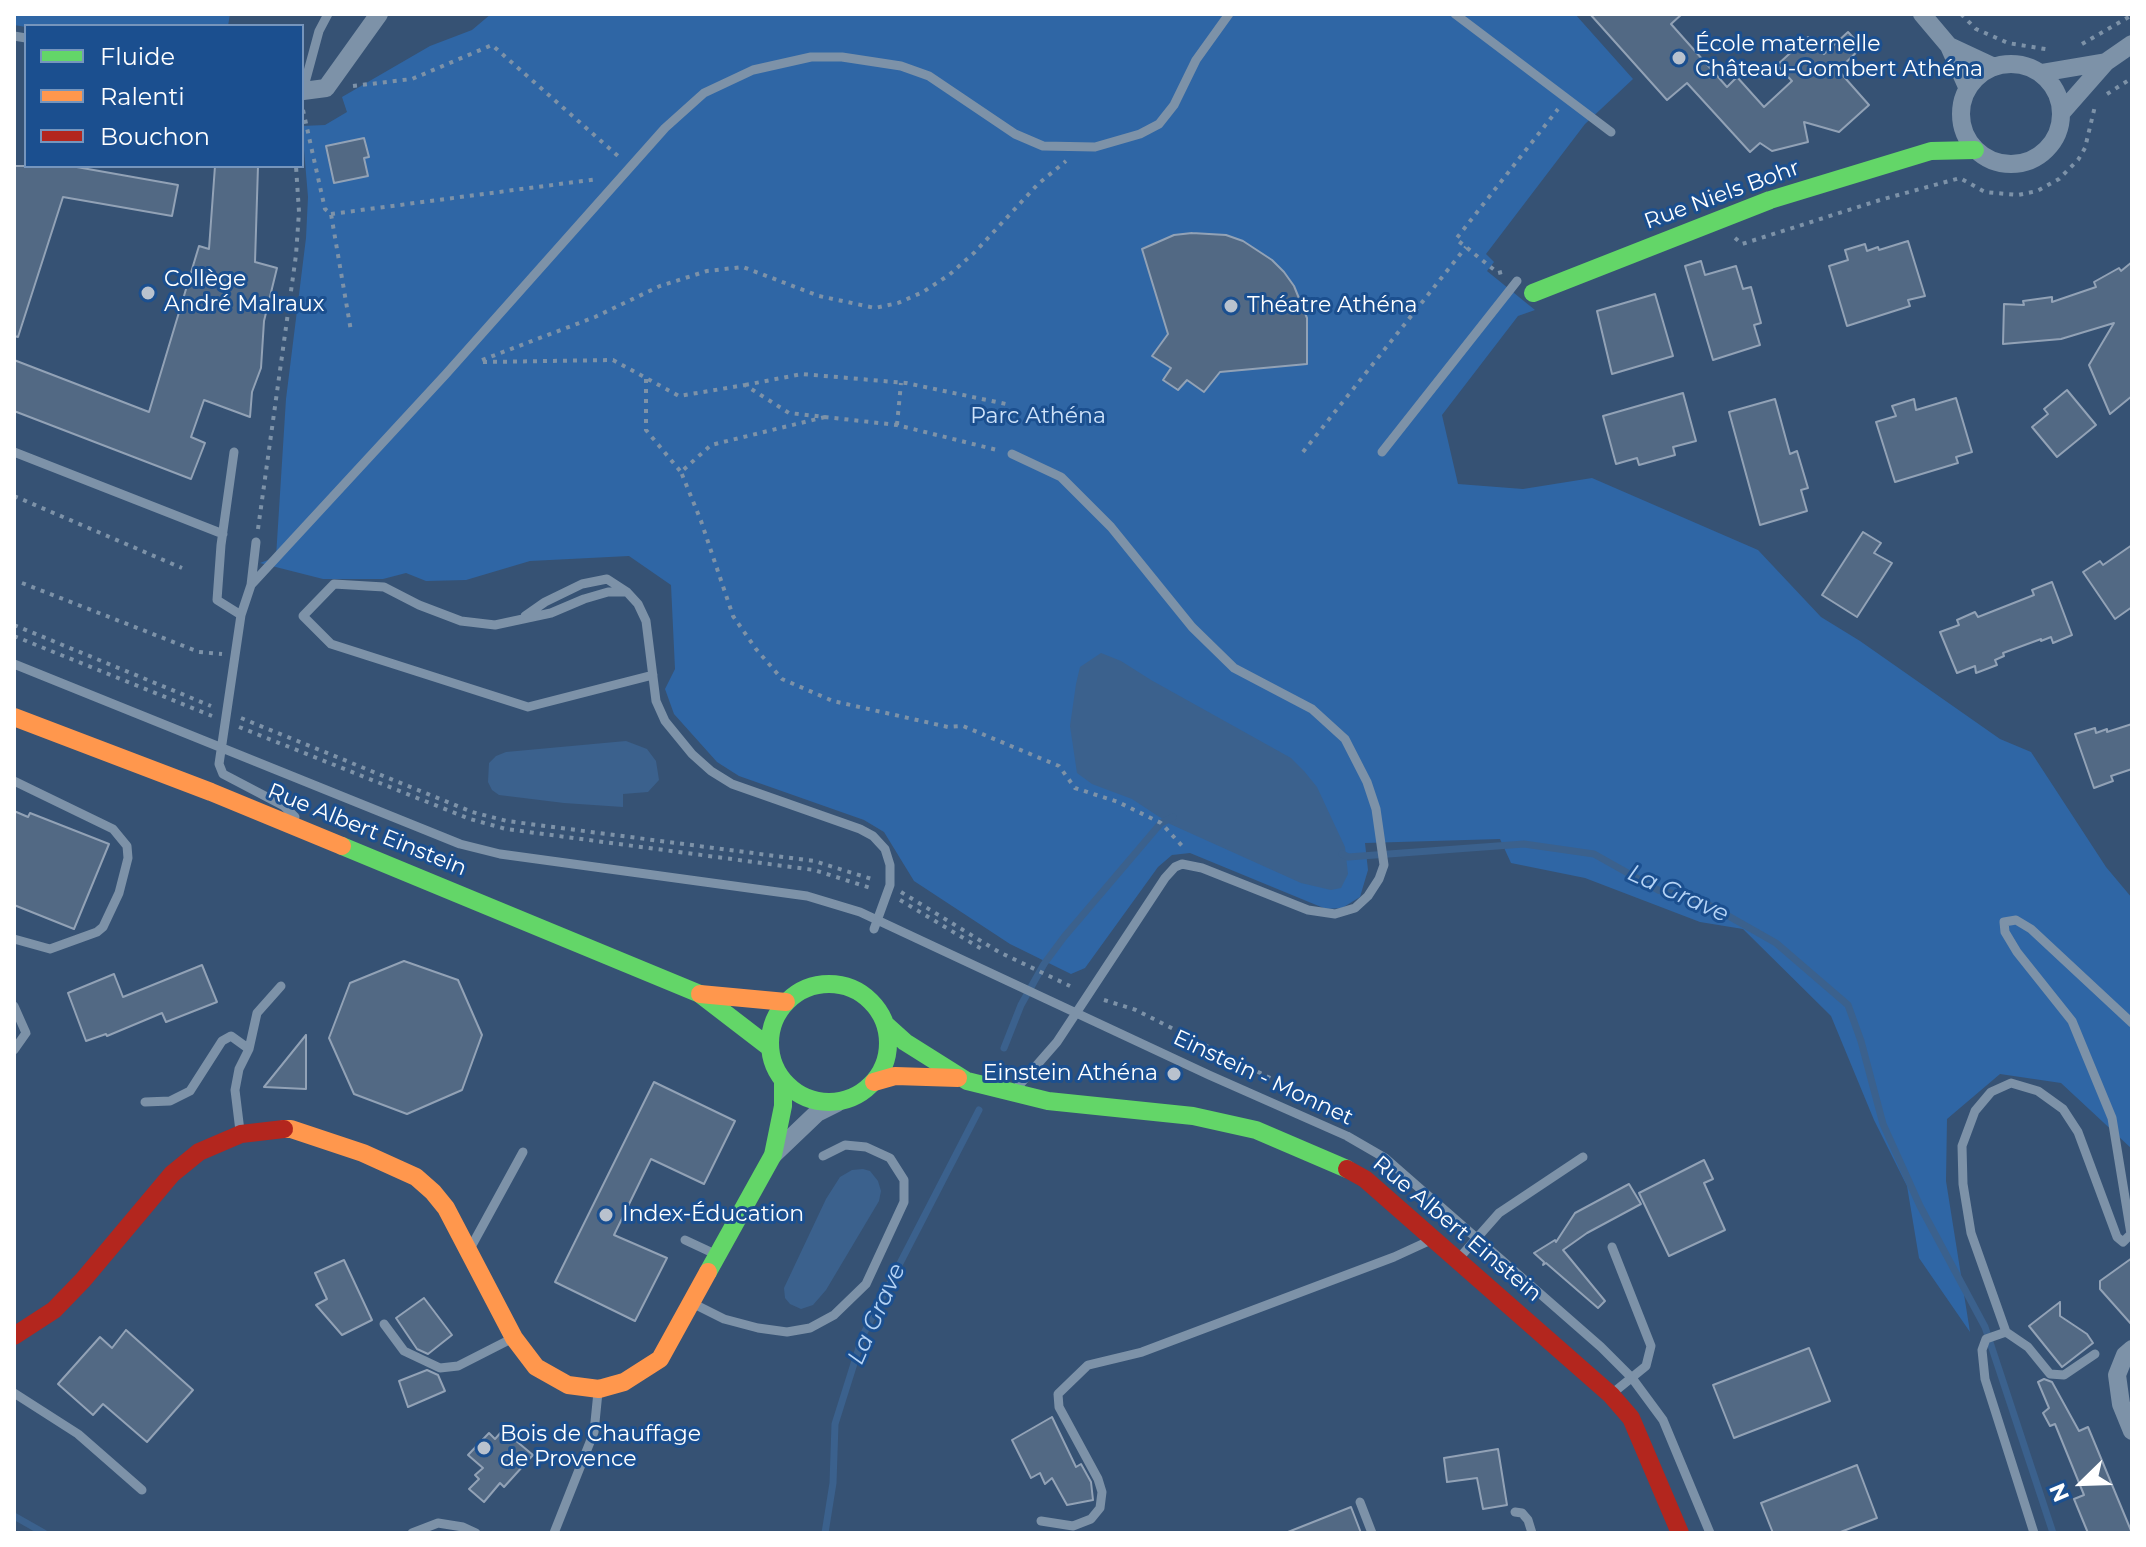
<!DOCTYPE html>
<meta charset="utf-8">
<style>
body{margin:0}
#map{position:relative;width:2146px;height:1547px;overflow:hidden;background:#365274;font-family:Montserrat,sans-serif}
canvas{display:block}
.frame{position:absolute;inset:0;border:16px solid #fff;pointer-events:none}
.legend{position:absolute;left:24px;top:24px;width:280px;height:144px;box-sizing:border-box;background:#1b4f8f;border:2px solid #7695bc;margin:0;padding:10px 14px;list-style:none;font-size:24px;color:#fff}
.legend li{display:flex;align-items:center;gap:16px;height:40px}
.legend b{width:40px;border:2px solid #7695bc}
.north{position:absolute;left:2042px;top:1443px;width:80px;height:80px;-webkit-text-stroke:6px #1b4f8f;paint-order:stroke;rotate:247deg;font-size:22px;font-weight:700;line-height:32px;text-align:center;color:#fff}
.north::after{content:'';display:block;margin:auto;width:28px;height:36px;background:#fff;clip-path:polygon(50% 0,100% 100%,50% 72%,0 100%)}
</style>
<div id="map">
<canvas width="2146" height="1547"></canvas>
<div class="frame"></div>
<ul class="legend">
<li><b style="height:10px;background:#63d668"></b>Fluide</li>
<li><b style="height:10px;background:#ff974d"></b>Ralenti</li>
<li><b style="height:10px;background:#b3261e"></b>Bouchon</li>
</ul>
<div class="north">N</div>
</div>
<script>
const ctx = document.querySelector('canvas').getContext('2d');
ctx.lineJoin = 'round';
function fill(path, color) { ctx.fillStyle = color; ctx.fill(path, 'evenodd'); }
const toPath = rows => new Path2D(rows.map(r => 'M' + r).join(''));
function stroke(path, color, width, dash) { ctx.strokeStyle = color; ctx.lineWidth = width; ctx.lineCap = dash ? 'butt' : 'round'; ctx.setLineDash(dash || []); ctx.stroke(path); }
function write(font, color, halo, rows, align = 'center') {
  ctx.font = font + ' Montserrat,sans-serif'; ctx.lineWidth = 6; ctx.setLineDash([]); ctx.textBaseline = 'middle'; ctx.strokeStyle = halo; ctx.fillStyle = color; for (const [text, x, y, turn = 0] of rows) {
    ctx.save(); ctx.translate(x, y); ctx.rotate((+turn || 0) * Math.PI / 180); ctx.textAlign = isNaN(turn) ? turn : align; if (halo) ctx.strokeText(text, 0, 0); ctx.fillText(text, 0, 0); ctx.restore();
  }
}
fill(toPath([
 [14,14,230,14,228,26,26,27,14,25],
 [491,14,1575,14,1633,79,1585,124,1486,254,1494,262,1487,271,1535,310,1518,316,1442,415,1458,484,1523,489,1592,478,1758,550,1821,617,1860,641,2000,739,2031,752,2106,867,2132,898,2132,1149,2061,1083,2000,1074,1947,1119,1946,1181,1970,1332,1919,1258,1907,1186,1874,1120,1831,1016,1743,929,1700,922,1585,878,1511,863,1500,839,1365,843,1368,870,1360,897,1342,908,1326,909,1190,853,1172,855,1158,867,1085,968,1071,974,1010,944,914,881,884,832,864,820,739,776,717,762,674,714,665,689,675,669,671,585,629,556,530,561,466,580,426,581,406,573,383,579,323,579,260,563,276,557,286,399,306,238,308,197,302,126,325,125,347,112,342,97,430,46,472,30]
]), '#2f66a5');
fill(toPath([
 [1101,653,1121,661,1151,680,1291,758,1304,771,1317,787,1345,847,1348,874,1341,888,1331,890,1301,883,1170,824,1132,799,1092,784,1077,773,1070,726,1076,684,1080,667],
 [626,741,647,749,656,761,659,780,648,792,623,794,623,807,564,803,499,795,492,790,488,782,489,763,496,756,506,752],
 [863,1169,870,1171,878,1181,881,1191,879,1201,826,1290,813,1305,801,1309,790,1304,785,1298,784,1288,826,1199,840,1177,852,1170]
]), '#3b618d');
stroke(toPath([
 [1342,854,1348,857,1524,844,1594,854,1658,890,1702,901,1776,943,1848,1005,1861,1041,1883,1124,1920,1206,1985,1327,2053,1533],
 [1004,1048,1021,1005,1044,964,1064,937,1161,823,1173,817],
 [14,1516,44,1533],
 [825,1533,833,1483,835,1424,863,1335,979,1110]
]), '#3b618d', 7);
const building = toPath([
 [1590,14,1682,14,1671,24,1727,87,1737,77,1764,107,1792,81,1777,65,1808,37,1824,54,1848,32,1862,47,1838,70,1869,105,1839,132,1804,122,1808,142,1772,151,1760,143,1750,152,1687,83,1667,100,1590,14],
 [364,138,369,157,364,158,368,176,334,183,326,146,364,138],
 [14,166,71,166,178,185,172,216,63,197,18,337,14,336,14,166],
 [215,166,258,166,255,262,277,268,264,321,261,368,252,392,250,417,204,400,191,437,205,443,191,479,14,411,14,360,149,412,199,246,209,249,215,166],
 [1192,233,1226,235,1243,241,1272,260,1284,272,1294,286,1307,318,1307,364,1220,372,1204,392,1187,380,1178,390,1163,380,1171,368,1152,356,1168,334,1142,249,1174,235,1192,233],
 [1908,241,1925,296,1908,300,1910,306,1847,326,1829,266,1848,260,1845,250,1865,244,1867,251,1878,247,1879,250,1908,241],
 [1701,261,1705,275,1736,266,1743,289,1751,287,1761,323,1754,325,1760,345,1713,360,1685,266,1701,261],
 [2132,262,2132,396,2110,414,2089,365,2114,323,2061,339,2003,344,2004,304,2024,305,2023,301,2052,297,2052,302,2096,287,2094,282,2119,268,2121,271,2132,262],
 [1655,294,1673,356,1612,374,1597,311,1655,294],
 [2067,390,2096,425,2057,457,2032,427,2048,414,2044,409,2067,390],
 [1683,393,1696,441,1673,447,1675,455,1639,465,1637,458,1616,464,1603,416,1683,393],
 [1956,398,1972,452,1956,457,1958,463,1895,482,1876,422,1896,416,1892,406,1914,399,1916,410,1956,398],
 [1775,399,1790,454,1797,451,1808,488,1801,490,1807,511,1760,525,1729,412,1775,399],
 [1863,532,1881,543,1874,553,1892,563,1857,617,1822,595,1863,532],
 [2132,545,2132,607,2115,619,2083,572,2100,561,2103,565,2132,545],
 [2052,582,2072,635,2053,643,2051,637,2041,641,2041,639,2003,653,2004,656,1995,660,1997,665,1976,673,1975,666,1957,673,1940,632,1959,625,1957,620,1975,612,1978,617,2034,595,2032,590,2052,582],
 [2132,724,2132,769,2111,776,2113,781,2094,788,2075,734,2095,728,2096,733,2107,729,2107,732,2132,724],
 [14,811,28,817,30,813,109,844,74,929,14,905,14,811],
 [404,961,458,980,482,1035,462,1090,407,1114,354,1094,329,1038,350,983,404,961],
 [202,965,217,1002,166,1022,162,1013,107,1036,106,1034,86,1041,68,993,114,974,123,997,202,965],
 [306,1035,306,1089,264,1087,306,1035],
 [654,1082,735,1121,704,1184,651,1159,614,1235,667,1258,635,1321,555,1282,654,1082],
 [1704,1160,1713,1179,1704,1183,1725,1230,1669,1256,1639,1193,1704,1160],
 [1629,1184,1641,1204,1587,1233,1563,1250,1605,1301,1598,1308,1546,1263,1543,1265,1544,1262,1534,1253,1555,1240,1556,1242,1575,1213,1629,1184],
 [2132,1258,2132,1325,2100,1289,2100,1281,2132,1258],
 [344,1260,372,1320,342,1335,316,1305,327,1299,315,1273,344,1260],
 [424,1298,452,1335,428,1354,417,1349,396,1318,424,1298],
 [2060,1302,2060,1316,2087,1334,2093,1343,2062,1367,2029,1326,2060,1302],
 [126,1330,193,1390,147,1442,103,1404,93,1415,58,1384,100,1337,112,1348,126,1330],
 [1809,1348,1830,1401,1734,1438,1713,1385,1809,1348],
 [427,1370,438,1375,445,1391,408,1407,399,1381,427,1370],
 [2044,1379,2052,1382,2079,1431,2088,1427,2132,1533,2088,1533,2074,1499,2084,1495,2055,1424,2050,1426,2043,1413,2049,1408,2038,1382,2044,1379],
 [1052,1417,1076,1467,1081,1464,1091,1482,1093,1500,1067,1505,1052,1478,1045,1484,1040,1473,1031,1478,1012,1440,1052,1417],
 [503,1430,533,1455,504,1487,500,1483,484,1502,469,1489,479,1479,475,1475,483,1468,468,1455,489,1433,495,1439,503,1430],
 [1498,1449,1507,1505,1483,1509,1477,1478,1447,1482,1444,1458,1498,1449],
 [1857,1465,1877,1518,1838,1533,1773,1533,1761,1503,1857,1465],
 [1351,1507,1361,1533,1289,1533,1288,1532,1351,1507]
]);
fill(building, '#526984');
stroke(building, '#92a2b6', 2);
stroke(toPath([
 [1961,14,1976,29,2008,43,2051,50],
 [2082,44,2132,15],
 [353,86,412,79,492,45,618,156],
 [2107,94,2132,78],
 [303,110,325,209,331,214,351,331],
 [331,214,598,179],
 [1735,238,1742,244,1880,200,1960,178,1985,192,2018,195,2037,191,2059,179,2078,160,2085,148,2095,106],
 [1502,272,1498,273,1456,239,1558,109],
 [482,360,595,317,660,286,707,271,743,267,819,296,875,308,898,303,923,292,949,275,975,252,1038,184,1066,161],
 [483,362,613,360,679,396,745,385,789,413,897,425,997,450],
 [646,379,646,430,681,472],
 [745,385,802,374,906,383,1006,404],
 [825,417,711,445,681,472,701,521,733,616,756,649,782,679,833,701,948,727,963,726,1059,766,1075,788,1118,802,1161,823,1184,848],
 [897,425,901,383],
 [1303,452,1466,247],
 [14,496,182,568],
 [258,529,296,255,299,212,296,166],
 [22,583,199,652,222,654],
 [14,625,211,706],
 [14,636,212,716],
 [241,718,472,812,507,821,814,861,875,880],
 [239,727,470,819,506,829,814,870,874,889],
 [901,892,999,952,1070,986],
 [900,900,985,951],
 [1104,1000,1136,1010,1337,1112]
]), '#7d92a8', 4, [4, 6]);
stroke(toPath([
 [1455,14,1611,132],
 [14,36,26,38],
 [303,90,319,31,328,14],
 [14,452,223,534],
 [234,452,221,545,217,600,241,615,219,764,223,774,284,806,295,817],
 [1382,452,1517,281],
 [1012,454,1061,477,1111,527,1192,627,1234,668,1312,709,1345,739,1367,782,1376,809,1384,865,1379,879,1368,896,1355,908,1335,914,1308,910,1202,868,1182,864,1175,867,1165,878,1057,1042,1015,1090],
 [251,585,446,374,665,128,704,93,753,70,811,57,842,57,901,66,929,76,1015,134,1043,146,1095,147,1140,134,1159,124,1174,105,1196,60,1229,14],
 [627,592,608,592,584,599,551,613,495,625,461,621,419,605,384,587,334,584,303,616,331,644,528,707,653,675],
 [241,615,251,585,256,542],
 [525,616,545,602,582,584,607,579,627,592,638,604,646,621,656,701,665,721,692,754,711,771,732,784,860,829,873,836,885,849,890,865,890,885,874,929],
 [14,664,460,844,500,854,807,896,860,912,1209,1075,1347,1136,1385,1158,1601,1347,1632,1378,1663,1420,1710,1533],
 [14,781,113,829,127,846,128,858,119,893,103,927,97,932,50,949,14,939],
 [14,1006,26,1033,14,1050],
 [145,1102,170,1101,190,1091,222,1041,231,1036,249,1049],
 [240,1131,235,1090,239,1069,249,1049,257,1013,281,986],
 [685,1240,715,1254],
 [471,1247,523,1152],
 [1612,1247,1651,1346,1646,1366,1614,1392],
 [1461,1256,1499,1213,1583,1157],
 [694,1304,724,1319,758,1328,787,1332,810,1328,834,1315,866,1284,904,1202,904,1180,890,1158,866,1147,845,1145,823,1156],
 [384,1324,404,1351,440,1368,458,1366,511,1339],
 [2006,1332,1971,1233,1963,1184,1962,1146,1975,1111,1991,1092,2011,1083,2038,1091,2063,1109,2078,1132,2117,1237,2123,1242,2131,1234,2112,1118,2072,1021,2017,952,2005,932,2004,922,2016,920,2031,929,2132,1023],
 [14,1393,78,1434,142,1490],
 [1360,1502,1372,1533],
 [1515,1512,1522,1513,1528,1520,1532,1533],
 [1041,1521,1073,1526,1091,1519,1100,1508,1102,1492,1098,1479,1059,1407,1058,1394,1088,1365,1142,1352,1394,1257,1431,1240],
 [412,1533,438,1523,463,1527,476,1533],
 [554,1533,594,1432,598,1392],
 [2034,1533,1985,1379,1982,1350,1986,1339,2006,1332,2028,1347,2050,1374,2064,1375,2095,1354]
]), '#7d92a8', 9);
stroke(toPath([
 [1922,14,1949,46,1968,89],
 [1949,46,1994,67],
 '1961 114a50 50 0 1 1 100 0a50 50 0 1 1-100 0Z',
 [2041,73,2106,62],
 [303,91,326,88,379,14],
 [2062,112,2106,62,2132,44],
 [773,1155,817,1113,837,1103],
 [2132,1349,2125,1355,2117,1375,2121,1404,2132,1431]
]), '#7d92a8', 18);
stroke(toPath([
 [1533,293,1770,200,1931,151,1975,150],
 [342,846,700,994,769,1047],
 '770 1043a59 59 0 1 1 118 0a59 59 0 1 1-118 0Z',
 [885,1024,905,1042,967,1081,1048,1101,1193,1116,1256,1130,1347,1169],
 [708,1272,773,1155,783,1106,783,1082]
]), '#63d668', 18);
stroke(toPath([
 [14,717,211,792,342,846],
 [700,994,786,1002],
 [874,1082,895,1076,958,1078],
 [284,1129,291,1129,363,1153,416,1177,433,1192,446,1208,514,1338,536,1367,568,1385,599,1389,624,1382,660,1359,708,1272]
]), '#ff974d', 18);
stroke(toPath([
 [1347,1169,1365,1179,1611,1395,1631,1418,1680,1533],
 [14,1336,54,1310,83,1280,172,1174,199,1152,241,1134,284,1129]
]), '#b3261e', 18);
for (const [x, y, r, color] of [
 [1679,58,8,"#b9c2ce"],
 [148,293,8,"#b9c2ce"],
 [1231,306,8,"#b9c2ce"],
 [1174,1074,8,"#b9c2ce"],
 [606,1215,8,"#b9c2ce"],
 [484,1448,8,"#b9c2ce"]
]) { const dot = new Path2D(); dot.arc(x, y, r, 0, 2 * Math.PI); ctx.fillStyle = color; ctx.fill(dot); stroke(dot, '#1b4f8f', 3); }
write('22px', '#fff', '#1b4f8f', [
 ["École maternelle",1695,45],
 ["Château-Gombert Athéna",1695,70],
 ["Collège",164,280],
 ["André Malraux",164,305],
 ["Théatre Athéna",1247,306],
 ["Einstein Athéna",1158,1074,"right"],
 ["Index-Éducation",622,1215],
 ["Bois de Chauffage",500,1435],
 ["de Provence",500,1460]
], 'left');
write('22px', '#fff', '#1b4f8f', [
 ["Rue Niels Bohr",1722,195,-20],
 ["Rue Albert Einstein",367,830,22],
 ["Einstein - Monnet",1263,1078,25],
 ["Rue Albert Einstein",1457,1229,40]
]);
write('22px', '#cfe3fa', '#1b4f8f', [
 ["Parc Athéna",1038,417]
]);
write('italic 24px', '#b5d3f5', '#1b4f8f', [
 ["La Grave",1678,894,24],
 ["La Grave",877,1314,-66]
]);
</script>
